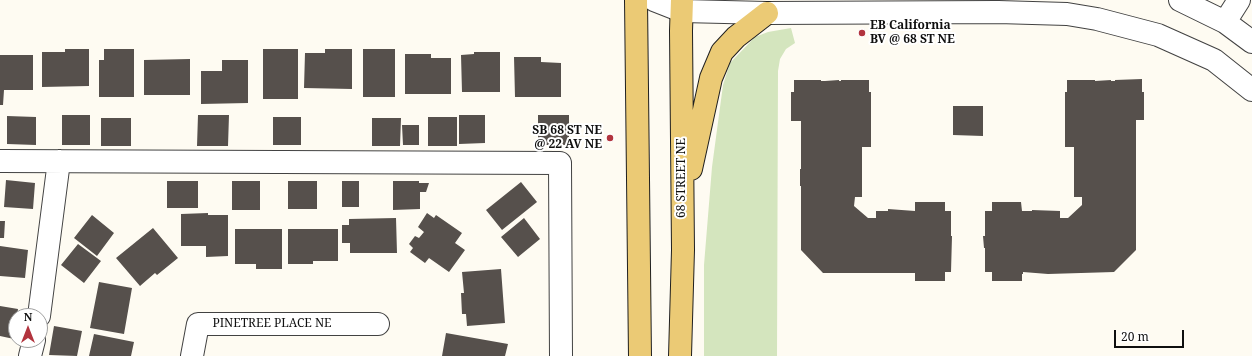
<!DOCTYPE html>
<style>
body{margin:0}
#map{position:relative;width:1252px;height:356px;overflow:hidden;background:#fefbf2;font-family:"Noto Serif",serif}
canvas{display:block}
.north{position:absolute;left:8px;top:308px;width:40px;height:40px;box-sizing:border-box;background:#fff;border:1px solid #9f9f9f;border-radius:50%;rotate:0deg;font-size:11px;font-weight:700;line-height:16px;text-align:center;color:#0f0f0f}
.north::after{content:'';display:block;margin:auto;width:14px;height:18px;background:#b2343e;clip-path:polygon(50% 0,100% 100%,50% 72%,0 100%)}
.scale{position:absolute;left:1114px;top:330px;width:70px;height:18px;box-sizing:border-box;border:2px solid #0f0f0f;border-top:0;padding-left:5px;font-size:12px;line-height:14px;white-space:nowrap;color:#0f0f0f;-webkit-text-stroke:3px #fff;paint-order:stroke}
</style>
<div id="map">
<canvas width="1252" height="356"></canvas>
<div class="north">N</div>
<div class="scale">20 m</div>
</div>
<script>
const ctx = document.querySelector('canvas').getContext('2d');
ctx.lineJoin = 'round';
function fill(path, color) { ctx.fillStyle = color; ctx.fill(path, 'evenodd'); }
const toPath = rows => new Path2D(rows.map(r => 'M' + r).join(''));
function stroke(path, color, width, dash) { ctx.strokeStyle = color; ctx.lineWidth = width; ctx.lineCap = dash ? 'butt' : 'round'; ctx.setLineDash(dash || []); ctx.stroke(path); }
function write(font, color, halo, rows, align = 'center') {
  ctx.font = font + ' "Noto Serif",serif'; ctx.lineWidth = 4; ctx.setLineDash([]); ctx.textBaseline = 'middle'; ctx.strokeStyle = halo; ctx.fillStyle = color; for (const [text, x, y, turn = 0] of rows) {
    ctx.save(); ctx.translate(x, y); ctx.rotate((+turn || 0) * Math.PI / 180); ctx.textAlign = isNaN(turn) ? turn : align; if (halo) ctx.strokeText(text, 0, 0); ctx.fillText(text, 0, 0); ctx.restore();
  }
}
fill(toPath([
 [791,28,795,43,786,49,780,59,778,71,777,356,704,356,704,265,712,167,723,85,730,63,755,37,768,32]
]), '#d4e5be');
fill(toPath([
 [65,49,89,49,89,86,42,87,42,52,65,52],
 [104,49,134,49,134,97,99,97,99,60,104,60],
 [263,49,298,49,298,99,263,99],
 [325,49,352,49,352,89,304,88,305,53,325,53],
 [363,49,395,49,395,97,363,97],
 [474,52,500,52,500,92,462,92,461,55,474,54],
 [405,54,431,54,431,58,451,58,451,94,405,94],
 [0,55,33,55,33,90,4,90,3,105,0,105],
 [514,57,541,57,541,62,561,63,561,97,515,97],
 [190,59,190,95,144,95,144,60],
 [222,60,248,60,248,103,201,104,201,71,222,71],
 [1142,79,1142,92,1144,92,1144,120,1136,120,1136,250,1114,272,1048,274,1023,272,1023,274,1022,274,1022,281,992,281,992,272,985,272,985,248,984,248,983,236,985,236,985,211,992,211,992,202,1021,202,1022,211,1032,211,1032,210,1060,211,1060,218,1068,218,1082,205,1082,197,1074,197,1074,147,1065,147,1065,92,1067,92,1067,80,1095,80,1095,81,1111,80,1111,81,1115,81,1115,80],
 [794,80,821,80,821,81,825,81,839,80,839,81,841,81,841,80,869,80,869,92,871,92,871,147,862,147,862,197,855,197,854,206,868,218,876,218,876,211,888,211,888,209,915,211,915,202,945,202,945,211,951,211,951,236,952,236,951,272,945,272,945,281,915,281,915,273,823,273,801,250,801,186,800,186,800,169,801,169,801,121,791,121,791,92,794,92],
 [953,106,983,106,983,136,953,135],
 [62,115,90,115,90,145,62,145],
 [198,115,229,115,228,146,197,146],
 [459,115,485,115,485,143,459,144],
 [538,115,569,115,569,145,538,145],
 [7,116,36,117,36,145,7,144],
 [273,117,301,117,301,145,273,145],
 [428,117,457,117,457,146,428,146],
 [101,118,131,118,131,146,101,146],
 [372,118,401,118,400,146,372,146],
 [402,125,419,125,419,145,403,145],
 [6,180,35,183,33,209,4,207],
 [167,181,198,181,198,208,167,208],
 [232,181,260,181,260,210,232,210],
 [288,181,317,181,317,209,288,209],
 [342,181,359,181,359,207,342,207],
 [393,181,419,181,419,183,429,183,426,192,420,192,420,209,393,210],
 [521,182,537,202,502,230,486,210],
 [208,213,208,215,228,215,228,256,206,257,206,246,181,246,181,214],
 [427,213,434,218,436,215,462,233,455,243,465,250,449,272,429,258,425,263,410,252,413,248,409,244,415,236,419,238,424,232,418,227],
 [92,215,114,233,97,256,74,238],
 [396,218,397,253,350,253,350,243,342,243,342,225,349,225,349,219],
 [524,218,540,239,518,257,501,237],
 [0,221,5,221,4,238,0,238],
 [153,228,178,258,157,275,155,273,140,286,116,258],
 [235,229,282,229,282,269,256,269,256,264,235,264],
 [288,229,338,229,338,261,313,261,313,264,288,264],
 [78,244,101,261,84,283,61,265],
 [0,246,28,250,25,278,0,276],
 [501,269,505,323,467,326,466,314,462,314,461,293,464,293,462,272],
 [99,282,132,288,124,334,90,328],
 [0,306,18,309,14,339,0,336],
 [54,326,82,331,77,356,49,355],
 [446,333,508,344,505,356,442,356],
 [94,334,134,342,131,356,89,356]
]), '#56504c');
const minor = toPath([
 [654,0,682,11,767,13,998,12,1067,14,1097,19,1158,35,1214,60,1252,90],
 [1180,0,1225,22,1252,42],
 [1225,22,1239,0],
 [0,161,560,163,561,356],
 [39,316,59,161],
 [30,356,34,340],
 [192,356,198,324,378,324]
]);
const major = toPath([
 [636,0,640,356],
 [691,169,711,78,722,52,736,37,767,13],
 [680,356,683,250,681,31,682,0]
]);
stroke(minor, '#424242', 24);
stroke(major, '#202020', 24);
stroke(minor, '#fff', 22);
stroke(major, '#ebca75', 22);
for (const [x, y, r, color] of [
 [862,33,4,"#b2343e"],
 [610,138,4,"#b2343e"]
]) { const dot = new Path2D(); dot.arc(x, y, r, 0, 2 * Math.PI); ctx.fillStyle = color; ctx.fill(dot); stroke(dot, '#fff', 1.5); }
write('bold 12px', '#0f0f0f', '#fff', [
 ["EB California",870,26],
 ["BV @ 68 ST NE",870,40],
 ["SB 68 ST NE",602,131,"right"],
 ["@ 22 AV NE",602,145,"right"]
], 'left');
write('12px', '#0f0f0f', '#fff', [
 ["68 STREET NE",682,178,-90],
 ["PINETREE PLACE NE",272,324]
]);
</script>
